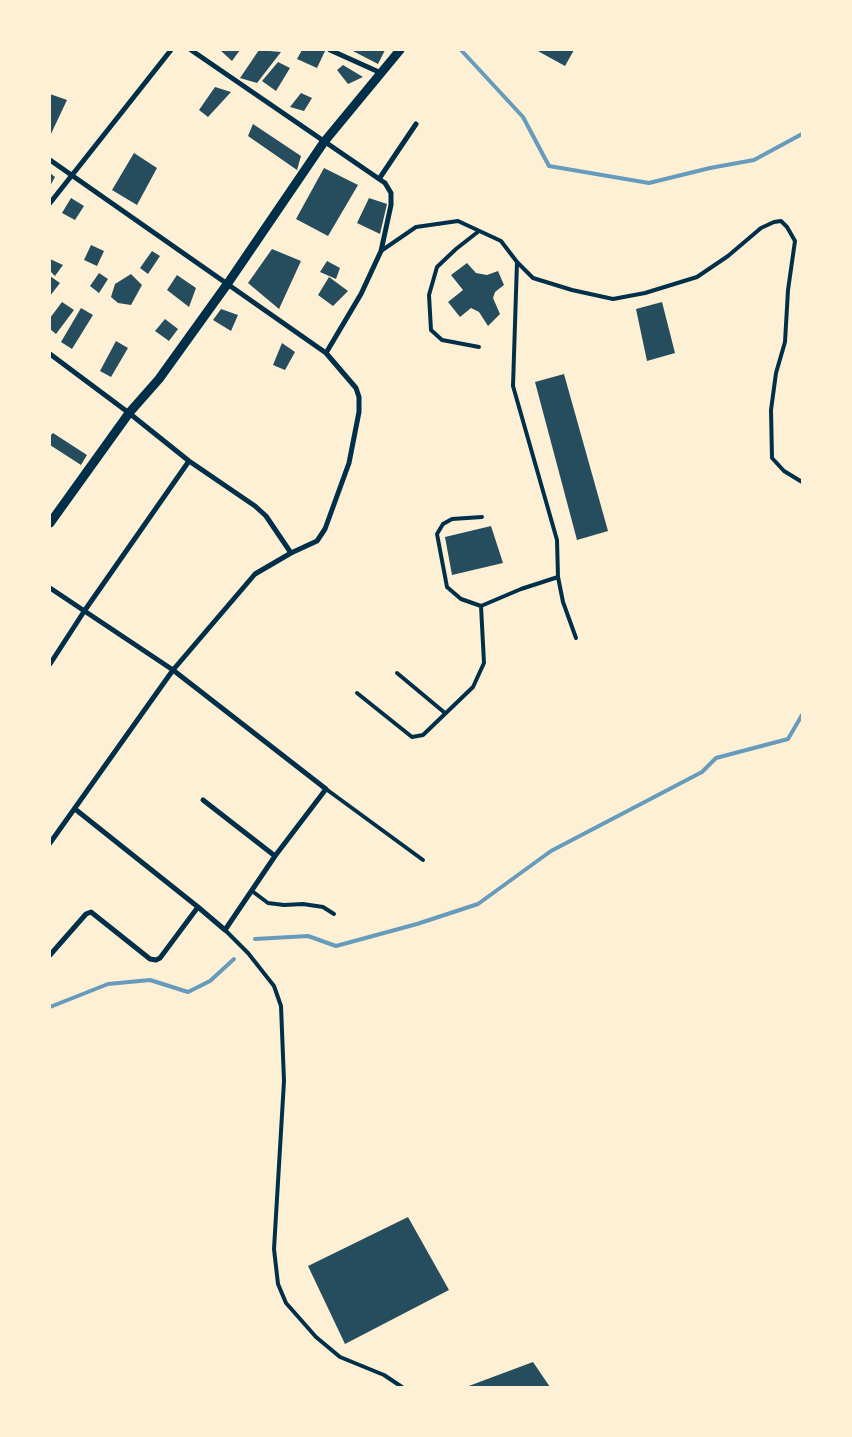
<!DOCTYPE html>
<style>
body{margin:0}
#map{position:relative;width:852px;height:1437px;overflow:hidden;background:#fdf0d5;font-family:Karla,sans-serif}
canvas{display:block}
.frame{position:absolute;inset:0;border:51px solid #fdf0d5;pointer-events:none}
</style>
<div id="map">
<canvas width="852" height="1437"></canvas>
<div class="frame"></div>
</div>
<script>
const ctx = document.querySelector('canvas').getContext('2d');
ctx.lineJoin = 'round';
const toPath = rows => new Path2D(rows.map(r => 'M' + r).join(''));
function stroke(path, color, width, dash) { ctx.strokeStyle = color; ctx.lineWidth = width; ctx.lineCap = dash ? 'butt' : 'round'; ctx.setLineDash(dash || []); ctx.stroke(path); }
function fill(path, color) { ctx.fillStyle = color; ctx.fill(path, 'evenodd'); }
stroke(toPath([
 [461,50,523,117,549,166,649,183,710,168,754,160,802,134],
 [255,939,308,936,336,946,417,924,478,904,551,851,702,772,716,758,788,739,802,715],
 [50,1007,108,984,150,980,188,992,210,981,234,959]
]), '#669bbc', 4);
fill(toPath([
 [220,50,240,50,232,61],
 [259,50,281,52,257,83,240,78],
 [302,50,324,50,325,51,317,68,297,59],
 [351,50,385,50,378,64],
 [536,50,574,50,565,66],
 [278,62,290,68,276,91,262,81],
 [343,65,363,77,348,84,337,70],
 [215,87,231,92,208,117,199,110],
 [301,93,312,98,304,111,290,107],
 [50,94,67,100,50,136],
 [253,124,301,156,297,170,248,136],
 [134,153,157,168,137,205,112,190],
 [324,168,358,185,328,236,296,219],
 [50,173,55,177,50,186],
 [71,198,84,206,75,220,62,213],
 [369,198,387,204,380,234,357,223],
 [91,245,104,251,97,266,84,260],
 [272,249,301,261,279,309,248,283],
 [152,251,160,256,148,274,140,268],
 [50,259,63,265,55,276,50,271],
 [327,261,340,268,336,279,320,272],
 [467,263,476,273,487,275,498,271,504,285,495,292,493,298,500,314,488,326,479,312,471,308,460,317,448,302,463,290,451,275],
 [99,273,108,279,99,293,90,286],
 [131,274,142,285,131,305,118,303,111,297,115,284],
 [177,275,196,288,189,307,167,290],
 [50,276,60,283,50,296],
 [329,277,348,291,333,306,318,295],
 [62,302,74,310,56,334,50,329,50,318],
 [662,302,675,353,647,361,636,309],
 [81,308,93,315,72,349,61,342],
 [221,309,238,315,231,331,213,320],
 [165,319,178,329,169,341,155,331],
 [116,341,128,348,111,377,100,371],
 [282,343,295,352,285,370,273,365],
 [564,374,608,531,577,540,535,382],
 [53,433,87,455,81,465,50,445,50,436],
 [491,526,503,563,452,575,445,537],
 [408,1217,449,1290,345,1344,308,1266],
 [533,1362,550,1387,466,1387]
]), '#264d5e');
stroke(toPath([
 [381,251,416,227,458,221,501,241,517,262,513,386,557,540,558,577,563,602,576,638],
 [517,262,533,278,572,290,613,299,645,293,697,277,728,256,761,228,774,222,781,221,787,227,795,241,788,290,785,342,776,373,771,410,772,458,784,471,802,482],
 [479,347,442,340,431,330,429,295,437,267,456,249,479,231],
 [481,606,461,599,447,587,437,534,443,524,452,519,482,517],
 [397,673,445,713],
 [357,693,412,737,423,735,473,687,484,663,481,606,521,589,558,577],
 [326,789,423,860],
 [252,891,268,903,284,905,303,904,323,907,334,914],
 [225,930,248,953,274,986,281,1006,284,1081,274,1249,278,1284,286,1303,316,1337,340,1357,384,1375,402,1387]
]), '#003049', 4);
stroke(toPath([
 [191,50,385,183,391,193,391,205,381,251,361,294,326,353],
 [330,50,381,73],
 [50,160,326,353,356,388,359,397,359,412,349,463,325,529,317,541,291,553,255,574,173,670,50,843],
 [379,179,416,124],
 [50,203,171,50],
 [50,354,129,413,189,461,255,506,266,516,291,553],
 [50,588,173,670,326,789,275,856,225,930,198,907,75,809],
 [50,664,85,610,189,461],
 [203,800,275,856],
 [50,955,86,914,91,912,150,959,156,960,160,958,198,907]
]), '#003049', 5);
stroke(toPath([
 [50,523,129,413,159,379,228,283,324,142,400,50]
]), '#003049', 9);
</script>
